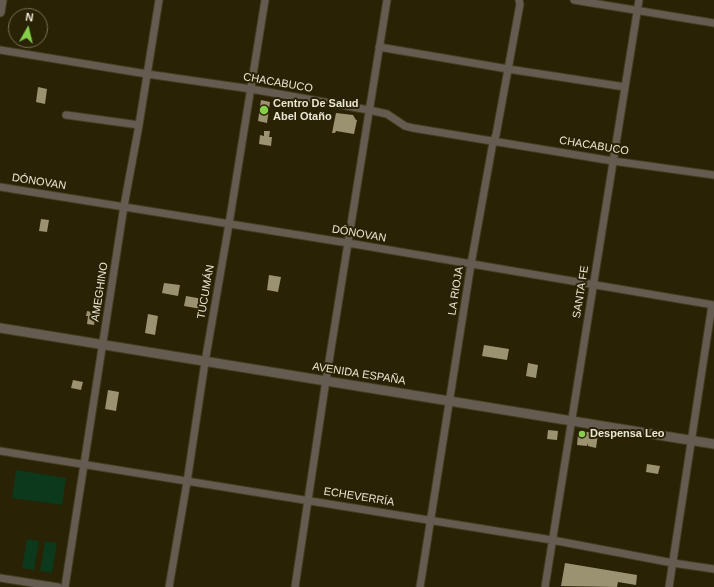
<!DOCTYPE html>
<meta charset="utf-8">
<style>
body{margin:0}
#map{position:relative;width:714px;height:587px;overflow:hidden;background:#2a2204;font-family:Helvetica,sans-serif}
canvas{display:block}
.north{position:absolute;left:8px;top:8px;width:40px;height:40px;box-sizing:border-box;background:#2a2204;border:1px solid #777058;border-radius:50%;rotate:8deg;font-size:11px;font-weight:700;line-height:16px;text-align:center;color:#eae6d5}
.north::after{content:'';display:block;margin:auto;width:14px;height:18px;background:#85cf4c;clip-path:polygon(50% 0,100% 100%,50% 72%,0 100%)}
</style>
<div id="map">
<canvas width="714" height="587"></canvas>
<div class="north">N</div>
</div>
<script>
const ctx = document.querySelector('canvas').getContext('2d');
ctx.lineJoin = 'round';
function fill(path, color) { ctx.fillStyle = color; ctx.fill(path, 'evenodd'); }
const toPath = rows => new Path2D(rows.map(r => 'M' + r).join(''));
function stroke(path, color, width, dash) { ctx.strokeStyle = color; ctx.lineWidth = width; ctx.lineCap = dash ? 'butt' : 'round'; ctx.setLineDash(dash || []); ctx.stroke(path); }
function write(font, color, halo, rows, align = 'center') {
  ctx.font = font + ' Helvetica,sans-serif'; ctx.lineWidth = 4; ctx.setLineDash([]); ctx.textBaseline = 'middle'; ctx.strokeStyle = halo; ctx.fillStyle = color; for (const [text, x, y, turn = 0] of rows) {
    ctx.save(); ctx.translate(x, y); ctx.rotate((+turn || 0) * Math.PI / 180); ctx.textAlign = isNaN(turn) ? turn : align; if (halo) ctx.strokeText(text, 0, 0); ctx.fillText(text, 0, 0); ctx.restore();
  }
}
fill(toPath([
 [16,470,66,478,62,505,12,498],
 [27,539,39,541,34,570,22,568],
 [45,541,57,543,52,573,40,571]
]), '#0c381b');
fill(toPath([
 [38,87,47,89,45,104,36,102],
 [261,100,270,102,267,123,258,121],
 [336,113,353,115,356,120,357,120,354,134,336,131,335,133,332,133],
 [264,131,270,131,269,137,272,137,271,146,259,144,260,135,264,136],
 [41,219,49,220,47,232,39,231],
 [269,275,281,277,278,292,267,290],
 [164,283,180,285,178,296,162,293],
 [186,296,203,299,201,309,184,306],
 [87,311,96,313,94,325,87,324,88,316,86,316],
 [148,314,158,316,155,335,145,333],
 [484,345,509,349,507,360,482,356],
 [528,363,538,365,536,378,526,376],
 [73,380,83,382,81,390,71,388],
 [108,390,119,392,116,411,105,409],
 [548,430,558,431,557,440,547,439],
 [582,431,598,434,596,448,588,446,588,443,587,446,577,445,578,434],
 [647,464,660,466,658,474,646,472],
 [565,563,637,575,636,585,618,582,617,587,561,586]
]), '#9b9272');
const minor = toPath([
 [574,0,714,23],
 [379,47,508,69,625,87],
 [0,50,147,74,251,89,369,110,387,114,405,126,413,128,613,161,714,175],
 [66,115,139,125],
 [0,187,348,243,714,305],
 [0,451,552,540,673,563,714,569],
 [0,578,58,587],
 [65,587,124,206,139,125,159,0],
 [169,587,187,482,205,362,229,224,265,0],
 [295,587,326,380,387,0],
 [420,587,471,264,493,142,496,135,520,4,519,0],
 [545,587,639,0],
 [669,587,712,305]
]);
const tertiary = toPath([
 [0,12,2,0],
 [0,328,714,444]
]);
stroke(minor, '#453d21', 9);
stroke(tertiary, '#453d21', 11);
stroke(minor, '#655c51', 7);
stroke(tertiary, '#655c51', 9);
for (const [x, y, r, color] of [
 [264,110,5,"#85cf4c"],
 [582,434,4,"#85cf4c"]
]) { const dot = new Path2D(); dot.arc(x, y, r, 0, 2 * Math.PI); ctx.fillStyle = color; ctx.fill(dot); stroke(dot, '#2a2204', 1.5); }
write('11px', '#eae6d5', '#2a2204', [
 ["CHACABUCO",278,83,10],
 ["CHACABUCO",594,146,9],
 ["DÓNOVAN",39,182,9],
 ["DÓNOVAN",359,234,10],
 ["LA RIOJA",456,291,-81],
 ["AMEGHINO",100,292,-81],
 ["TUCUMÁN",206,292,-80],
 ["SANTA FE",581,292,-81],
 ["AVENIDA ESPAÑA",359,374,9],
 ["ECHEVERRÍA",359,497,9]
]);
write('bold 11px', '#eae6d5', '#2a2204', [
 ["Centro De Salud",273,104],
 ["Abel Otaño",273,117],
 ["Despensa Leo",590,434]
], 'left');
</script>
